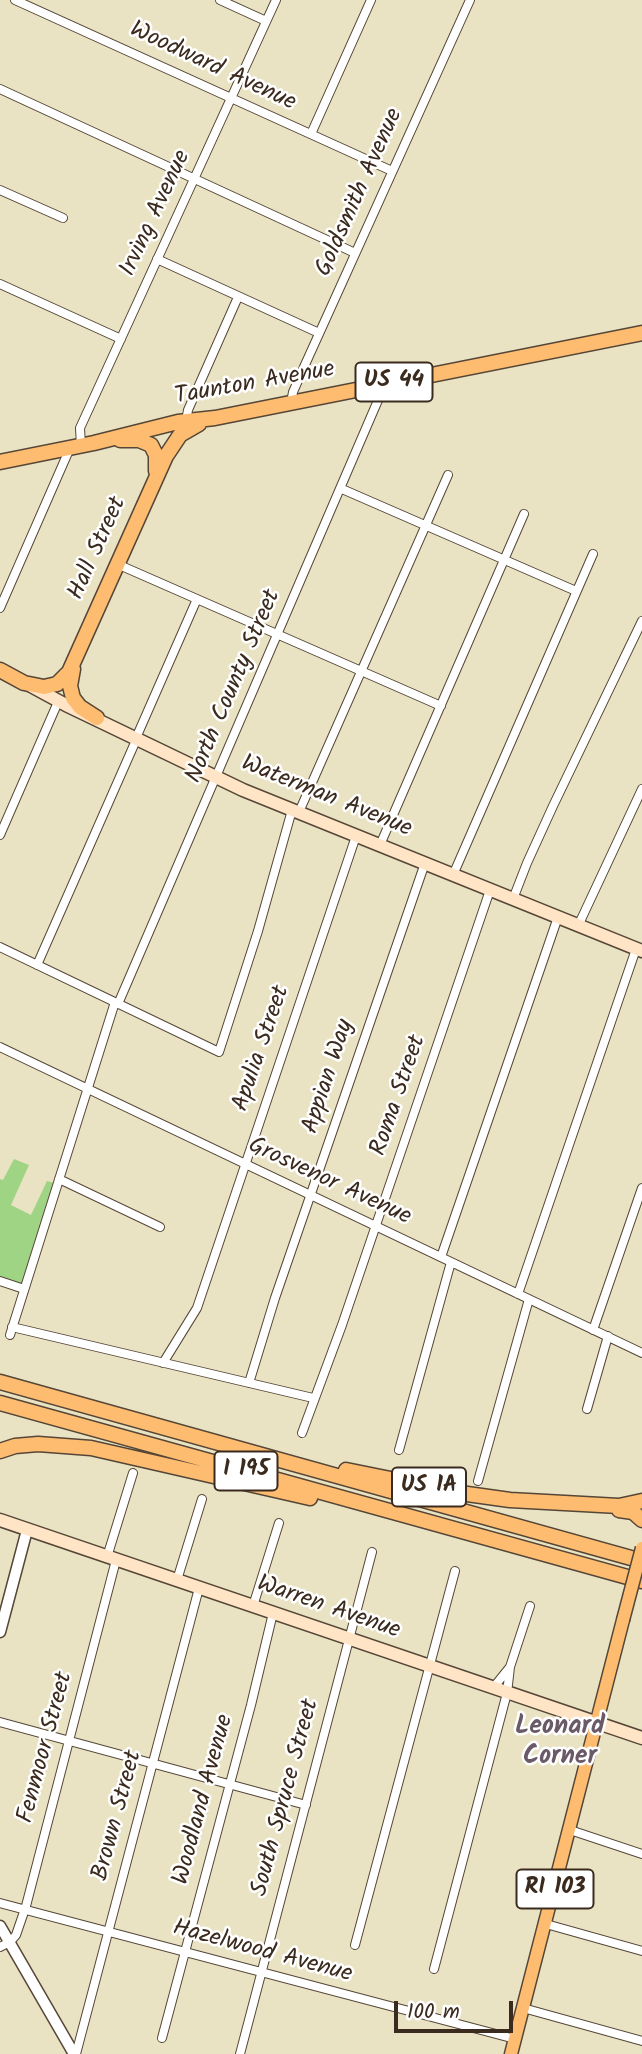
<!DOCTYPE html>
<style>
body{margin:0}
#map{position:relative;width:642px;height:2054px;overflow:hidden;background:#e9e3c3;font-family:Kalam,sans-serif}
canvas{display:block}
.scale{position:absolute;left:394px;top:2001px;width:119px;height:32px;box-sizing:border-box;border:4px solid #3b2a1e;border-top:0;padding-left:9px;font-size:21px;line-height:24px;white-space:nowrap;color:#3b2a1e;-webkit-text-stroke:5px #fff;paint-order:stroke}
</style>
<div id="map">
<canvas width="642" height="2054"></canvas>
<div class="scale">100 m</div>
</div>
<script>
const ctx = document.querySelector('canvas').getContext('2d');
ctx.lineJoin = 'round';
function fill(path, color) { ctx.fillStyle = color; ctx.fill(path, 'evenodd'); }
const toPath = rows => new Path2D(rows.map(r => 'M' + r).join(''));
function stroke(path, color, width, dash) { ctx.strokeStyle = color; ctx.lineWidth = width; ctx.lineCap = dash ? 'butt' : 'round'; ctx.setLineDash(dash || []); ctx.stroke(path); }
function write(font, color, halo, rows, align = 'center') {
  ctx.font = font + ' Kalam,sans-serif'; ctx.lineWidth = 5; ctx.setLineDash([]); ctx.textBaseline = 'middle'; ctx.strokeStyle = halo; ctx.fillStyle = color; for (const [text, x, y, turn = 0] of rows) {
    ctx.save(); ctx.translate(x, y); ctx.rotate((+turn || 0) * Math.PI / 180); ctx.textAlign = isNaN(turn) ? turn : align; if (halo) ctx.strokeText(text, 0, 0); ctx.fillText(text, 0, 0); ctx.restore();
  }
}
fill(toPath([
 [14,1159,29,1165,11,1205,31,1215,47,1181,58,1184,24,1290,0,1283,0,1179,3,1180]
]), '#9fd485');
const minor = toPath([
 [15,0,392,171],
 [220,0,266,21],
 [0,89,355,253],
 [311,134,371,0],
 [0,190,63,218],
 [157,259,319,333],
 [0,284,121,339],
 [291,403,293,392,304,367,470,0],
 [186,421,188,410,238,297],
 [81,446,80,428,276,0],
 [342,489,576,591],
 [117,564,441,706],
 [0,608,70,448],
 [136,738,197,599],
 [299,812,448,475],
 [0,835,58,702],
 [380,845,524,514],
 [453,875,593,554],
 [513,899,527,863,553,806,642,621],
 [578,926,642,789],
 [0,947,219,1052,258,931,292,810],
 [37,965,137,738],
 [118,1004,385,384],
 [0,1047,642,1353],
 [59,1179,160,1227],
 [441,1257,558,917],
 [0,1281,24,1289],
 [518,1294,636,949],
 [12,1327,313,1398],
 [593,1330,642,1188],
 [10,1335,115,1002],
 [163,1363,197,1308,356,836],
 [249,1383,275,1298,425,863],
 [587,1409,608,1336],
 [302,1433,342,1325,490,890],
 [399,1450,451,1262],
 [478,1481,529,1299],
 [107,1557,133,1473],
 [177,1580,202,1499],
 [253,1606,279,1523],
 [510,1667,530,1606],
 [0,1722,306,1805],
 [570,1830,642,1854],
 [0,1903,515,2039],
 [546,1924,642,1951],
 [355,1945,455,1571],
 [0,1947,10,1942,16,1935,26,1906,116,1560],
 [434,1969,507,1693,510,1667,493,1688],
 [523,2008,642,2041],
 [162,2038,251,1705,273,1613],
 [76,2054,199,1588],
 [240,2054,372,1552]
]);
const tertiary = toPath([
 [0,1632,27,1530],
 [0,1926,74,2054]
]);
const secondary = toPath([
 [31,686,66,705,243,790,642,951],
 [0,1520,642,1738]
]);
const primary = toPath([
 [511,2054,623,1620]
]);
const trunk = toPath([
 [120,440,139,440,151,445,156,455,156,471],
 [0,462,94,443,178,422,215,418,642,333],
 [73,669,70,686,73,698,80,707,97,718],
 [0,670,24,683,44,687,57,684,69,672,166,456,180,435,199,424]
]);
const motorway = toPath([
 [0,1382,642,1561],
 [0,1403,642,1581],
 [0,1451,15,1446,38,1444,91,1448,310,1498],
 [346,1470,460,1493,510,1500,619,1506,642,1501],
 [619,1510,633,1512,642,1520]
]);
stroke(minor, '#554637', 10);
stroke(tertiary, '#554637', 13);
stroke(secondary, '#554637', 15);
stroke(primary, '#554637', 15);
stroke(trunk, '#554637', 17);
stroke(motorway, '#554637', 17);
stroke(minor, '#fff', 8);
stroke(tertiary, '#fff', 10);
stroke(secondary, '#ffe4c6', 12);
stroke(primary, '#febc70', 12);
stroke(trunk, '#febc70', 14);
stroke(motorway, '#febc70', 14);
const primaryBridge = toPath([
 [623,1620,642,1548]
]);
stroke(primaryBridge, '#554637', 15, []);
stroke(primaryBridge, '#febc70', 12);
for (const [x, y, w] of [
 [394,382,77],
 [246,1471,63],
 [429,1487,74],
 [555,1889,77]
]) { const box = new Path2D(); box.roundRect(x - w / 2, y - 19.5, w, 39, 5); ctx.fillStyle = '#fff'; ctx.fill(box); stroke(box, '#3b2a1e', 2); }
write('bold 23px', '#3b2a1e', null, [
 ["US 44",394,382],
 ["I 195",246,1471],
 ["US 1A",429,1487],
 ["RI 103",555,1889]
]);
write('24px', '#3b2a1e', '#fff', [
 ["Woodward Avenue",212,68,25],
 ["Goldsmith Avenue",361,193,-66],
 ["Irving Avenue",157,214,-65],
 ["Taunton Avenue",255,385,-10],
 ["Hall Street",99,549,-66],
 ["North County Street",235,687,-67],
 ["Waterman Avenue",326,798,22],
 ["Apulia Street",263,1049,-71],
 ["Appian Way",330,1077,-72],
 ["Roma Street",400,1096,-71],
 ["Grosvenor Avenue",329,1183,25],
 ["Warren Avenue",328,1609,19],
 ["Fenmoor Street",47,1748,-75],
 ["South Spruce Street",287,1798,-75],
 ["Woodland Avenue",205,1800,-75],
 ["Brown Street",119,1816,-75],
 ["Hazelwood Avenue",262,1953,15]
]);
write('bold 26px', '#6a5a68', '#fff', [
 ["Leonard",560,1729],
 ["Corner",560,1759]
]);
</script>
